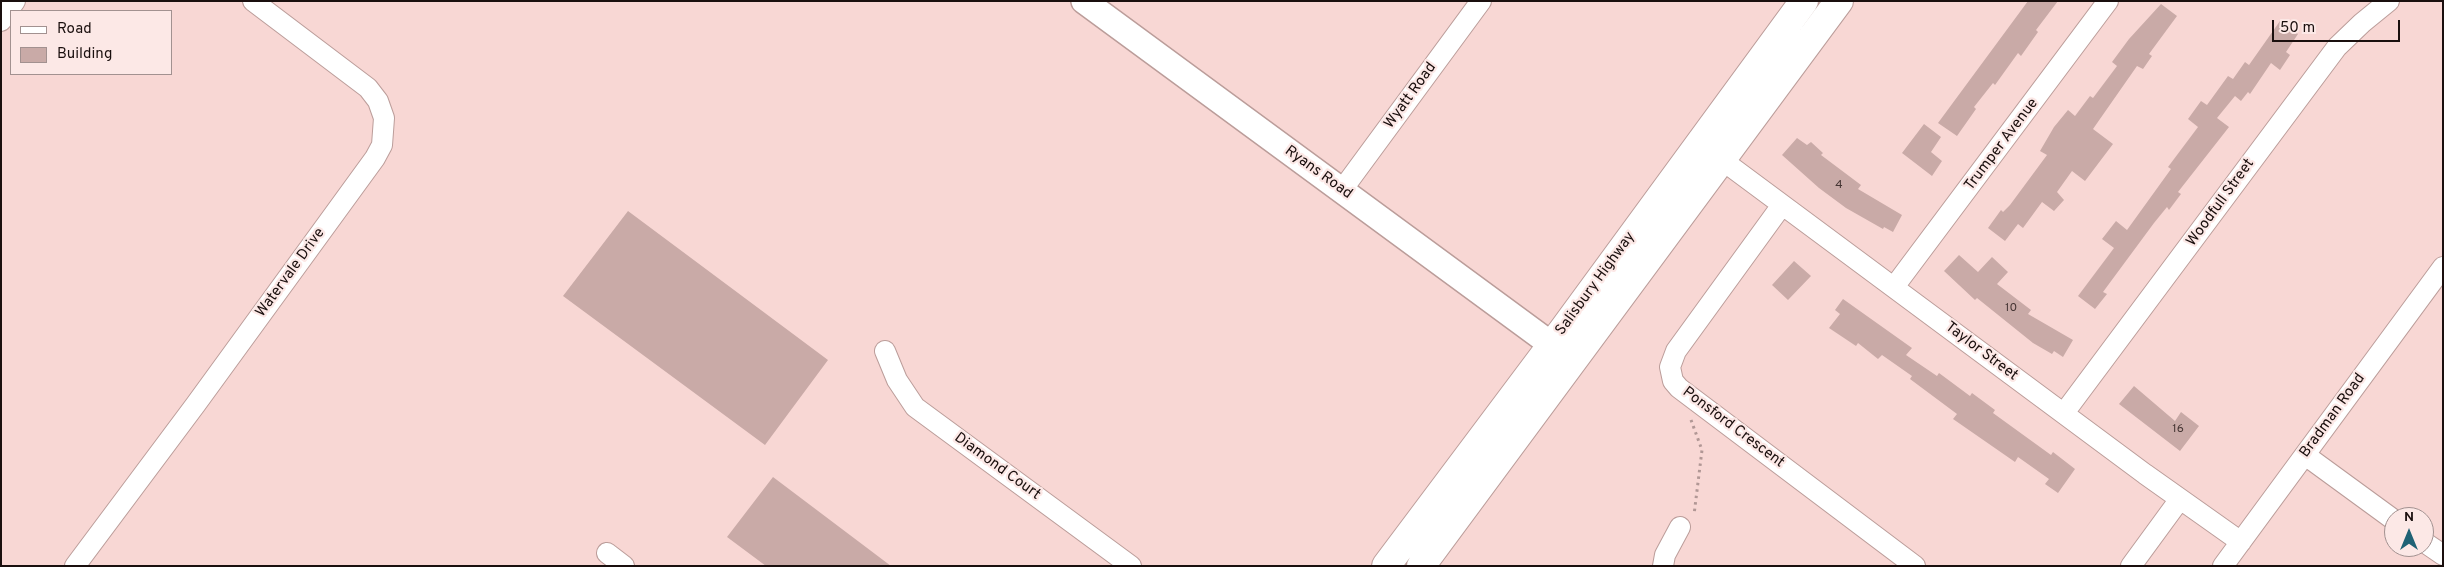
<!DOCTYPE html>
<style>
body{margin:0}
#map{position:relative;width:2444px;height:567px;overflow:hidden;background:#f8d7d4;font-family:Overpass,sans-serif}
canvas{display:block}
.frame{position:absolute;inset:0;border:2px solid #1a0f0e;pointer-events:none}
.legend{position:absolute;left:10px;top:10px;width:162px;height:65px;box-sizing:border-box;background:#fce8e6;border:1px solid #a29190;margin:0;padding:6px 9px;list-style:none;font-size:15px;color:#1a0f0e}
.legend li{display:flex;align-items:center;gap:10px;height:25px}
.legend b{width:25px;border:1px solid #a29190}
.north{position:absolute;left:2384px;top:507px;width:50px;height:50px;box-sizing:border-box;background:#fce8e6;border:1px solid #a29190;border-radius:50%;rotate:0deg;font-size:14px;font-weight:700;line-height:20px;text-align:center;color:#1a0f0e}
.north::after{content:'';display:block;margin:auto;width:18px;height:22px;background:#1f6275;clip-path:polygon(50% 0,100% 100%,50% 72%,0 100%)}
.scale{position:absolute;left:2272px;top:20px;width:128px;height:22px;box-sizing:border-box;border:2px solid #1a0f0e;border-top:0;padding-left:6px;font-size:15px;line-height:18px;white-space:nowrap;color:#1a0f0e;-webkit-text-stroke:4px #fce8e6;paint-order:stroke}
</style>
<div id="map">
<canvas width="2444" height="567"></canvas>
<div class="frame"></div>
<ul class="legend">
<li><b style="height:6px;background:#fff"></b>Road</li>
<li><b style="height:14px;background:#c9aaa7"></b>Building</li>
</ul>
<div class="north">N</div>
<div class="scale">50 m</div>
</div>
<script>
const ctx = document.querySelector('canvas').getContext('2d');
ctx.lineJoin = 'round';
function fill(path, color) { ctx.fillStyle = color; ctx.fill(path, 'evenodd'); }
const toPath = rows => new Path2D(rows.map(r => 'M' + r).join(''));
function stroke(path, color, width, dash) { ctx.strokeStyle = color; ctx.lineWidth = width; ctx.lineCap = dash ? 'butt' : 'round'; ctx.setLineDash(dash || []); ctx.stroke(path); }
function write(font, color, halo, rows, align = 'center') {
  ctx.font = font + ' Overpass,sans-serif'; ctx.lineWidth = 4.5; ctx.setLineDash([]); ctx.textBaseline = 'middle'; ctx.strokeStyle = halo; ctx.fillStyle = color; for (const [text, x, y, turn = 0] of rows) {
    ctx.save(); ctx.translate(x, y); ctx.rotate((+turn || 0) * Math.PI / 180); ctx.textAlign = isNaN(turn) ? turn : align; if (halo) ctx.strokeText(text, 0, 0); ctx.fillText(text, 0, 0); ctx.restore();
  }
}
fill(toPath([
 [2028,1,2058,1,2036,30,2038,32,2021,56,2018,53,1995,85,1993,83,1974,107,1976,109,1957,136,1938,123],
 [2161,4,2177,16,2149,54,2152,56,2143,69,2137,66,2093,129,2113,144,2085,181,2072,171,2057,192,2064,200,2054,211,2042,202,2023,228,2018,224,2005,241,1988,228,2001,210,2003,212,2010,205,2047,155,2040,151,2054,127,2068,110,2075,116,2090,96,2093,98,2117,66,2112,62,2129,39],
 [2280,21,2298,34,2286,52,2290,55,2280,70,2271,63,2250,94,2248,92,2241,101,2235,96,2217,118,2229,127,2178,192,2181,194,2169,210,2167,207,2154,223,2103,292,2107,294,2095,309,2078,296,2114,248,2102,239,2116,221,2127,230,2171,169,2168,167,2198,127,2188,119,2201,101,2207,105,2228,76,2233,79,2245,62,2249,65],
 [1924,124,1941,137,1931,152,1942,161,1932,176,1902,153],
 [1797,138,1807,145,1811,142,1823,153,1821,155,1861,185,1858,189,1902,215,1893,232,1884,227,1883,229,1846,208,1819,188,1782,155],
 [628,211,828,360,765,445,563,296],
 [1959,255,1978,272,1992,257,2008,272,1997,284,2031,310,2028,314,2073,340,2063,357,2054,351,2052,354,2033,343,1977,298,1975,300,1944,271],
 [1794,261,1811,276,1788,300,1772,285],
 [1843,299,1912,348,1906,355,1937,376,1939,373,1970,396,1972,393,1995,410,1993,413,2051,455,2053,452,2075,469,2058,493,2045,484,2049,479,2018,457,2015,462,1953,419,1957,414,1910,379,1912,376,1882,355,1878,359,1858,343,1856,346,1829,328,1840,314,1835,310],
 [2134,386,2175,421,2181,412,2199,426,2180,451,2119,404],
 [773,477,891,566,766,566,727,537]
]), '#c9aaa7');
const minor = toPath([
 [1,21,15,1],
 [1722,160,2145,474,2241,542],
 [1342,190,1481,1],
 [1782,205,1676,351,1670,367,1673,381,1679,388,1915,566],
 [1894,287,2108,1],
 [885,351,897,380,915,407,1131,566],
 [2064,413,2337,47,2362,23,2389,1],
 [2305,455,2394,520],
 [2424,542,2443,555],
 [607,553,624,566],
 [75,566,196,404,375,158,382,145,384,118,378,101,368,88,253,1],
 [1663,566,1665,555,1680,527],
 [2131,566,2180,499],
 [2223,566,2443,267]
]);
const tertiary = toPath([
 [1084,1,1552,345]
]);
const primary = toPath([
 [1386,566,1563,330,1804,1],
 [1421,566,1839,1]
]);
stroke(minor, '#bb9d9a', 22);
stroke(tertiary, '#bb9d9a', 28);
stroke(primary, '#bb9d9a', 30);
stroke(toPath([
 [1691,420,1702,450,1694,515]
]), '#b19795', 3, [2.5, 4]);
stroke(minor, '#fff', 20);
stroke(tertiary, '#fff', 25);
stroke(primary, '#fff', 28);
write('12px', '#463634', null, [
 ["4",1839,186],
 ["10",2011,309],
 ["16",2178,430]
]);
write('15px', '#1a0f0e', '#fce8e6', [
 ["Wyatt Road",1411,96,-54],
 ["Trumper Avenue",2002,145,-53],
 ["Ryans Road",1318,173,36],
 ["Woodfull Street",2221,203,-54],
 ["Watervale Drive",291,273,-54],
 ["Salisbury Highway",1596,284,-54],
 ["Taylor Street",1981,352,37],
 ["Bradman Road",2333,416,-54],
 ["Ponsford Crescent",1733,428,37],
 ["Diamond Court",997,467,36]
]);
</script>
